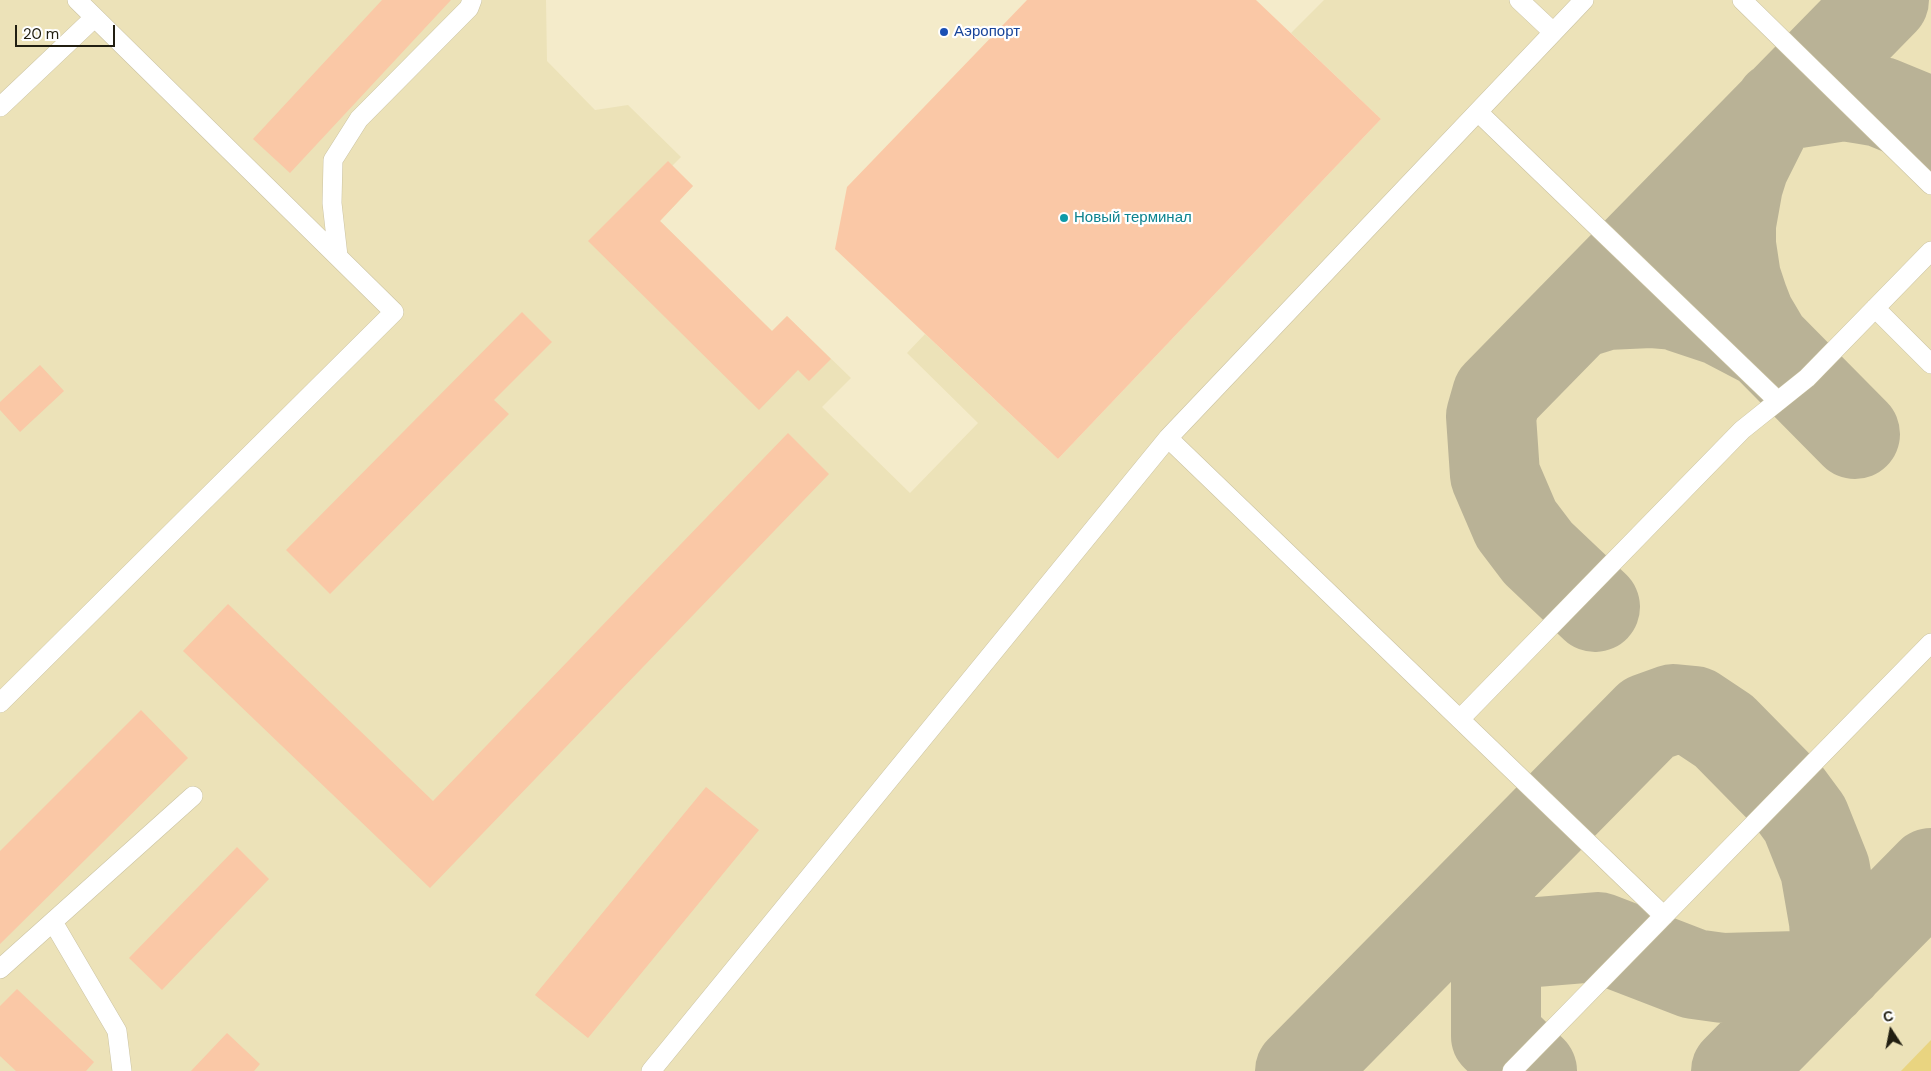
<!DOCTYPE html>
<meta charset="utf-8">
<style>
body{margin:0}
#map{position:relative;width:1931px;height:1071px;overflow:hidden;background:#f4ebca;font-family:"DM Sans",sans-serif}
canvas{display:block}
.north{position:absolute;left:1866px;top:1006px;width:50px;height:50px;-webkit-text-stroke:4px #fff;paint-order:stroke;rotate:349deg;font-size:14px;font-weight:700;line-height:20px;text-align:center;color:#211e11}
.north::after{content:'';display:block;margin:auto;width:18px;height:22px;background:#211e11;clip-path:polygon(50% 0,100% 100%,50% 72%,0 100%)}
.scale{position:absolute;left:15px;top:25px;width:100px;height:22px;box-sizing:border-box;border:2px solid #211e11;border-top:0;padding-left:6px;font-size:15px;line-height:18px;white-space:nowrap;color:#211e11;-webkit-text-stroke:4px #fff;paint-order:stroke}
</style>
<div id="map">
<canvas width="1931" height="1071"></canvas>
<div class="north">С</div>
<div class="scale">20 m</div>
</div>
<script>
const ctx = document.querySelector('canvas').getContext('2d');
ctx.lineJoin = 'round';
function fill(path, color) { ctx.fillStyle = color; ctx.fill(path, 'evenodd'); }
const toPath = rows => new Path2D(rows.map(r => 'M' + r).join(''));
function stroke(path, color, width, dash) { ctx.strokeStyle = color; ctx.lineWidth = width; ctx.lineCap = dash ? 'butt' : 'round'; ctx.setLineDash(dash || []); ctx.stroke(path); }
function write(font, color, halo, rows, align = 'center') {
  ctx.font = font + ' "DM Sans",sans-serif'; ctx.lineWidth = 4.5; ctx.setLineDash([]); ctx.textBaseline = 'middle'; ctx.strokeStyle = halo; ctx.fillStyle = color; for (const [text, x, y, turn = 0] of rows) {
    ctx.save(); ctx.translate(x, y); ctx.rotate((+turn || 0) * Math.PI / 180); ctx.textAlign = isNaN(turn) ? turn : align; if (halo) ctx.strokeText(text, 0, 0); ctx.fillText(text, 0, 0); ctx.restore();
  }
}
fill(toPath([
 [0,0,546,0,547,61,595,110,628,105,681,157,672,166,693,186,660,221,772,331,787,316,851,378,822,407,910,493,978,423,907,353,925,334,1058,459,1381,119,1291,33,1324,0,1931,0,1931,1071,0,1071]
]), '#ece2b8');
fill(toPath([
 [1931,1040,1931,1071,1901,1071]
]), '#e9d480');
stroke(toPath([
 [1779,106,1844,96,1863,99,1881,102,1920,118,1931,126],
 [1764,126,1744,166,1738,185,1731,224,1731,245,1736,278,1743,299,1750,317,1766,344],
 [1577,314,1606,305,1650,303,1674,305,1722,321,1766,344,1855,434],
 [1595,607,1538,553,1516,524,1495,475,1491,416,1497,395,1884,0],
 [1537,942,1598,937,1694,974,1723,978,1798,976,1840,966],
 [1496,974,1496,1036,1532,1071],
 [1300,1071,1648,718,1673,709,1694,711,1724,731,1788,796,1805,819,1825,869,1834,921,1835,937,1829,970,1824,982],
 [1736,1071,1931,873]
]), '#b9b296', 90);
fill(toPath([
 [382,0,451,0,290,173,253,139],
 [1027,0,1256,0,1381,119,1058,459,835,249,847,187],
 [668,161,693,186,660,221,772,331,787,316,831,359,809,381,798,370,759,410,588,241],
 [522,312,552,342,494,400,509,414,330,594,286,550],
 [40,365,64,391,20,432,0,410,0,402],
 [788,433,829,474,430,888,183,651,228,604,433,801],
 [141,710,188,758,0,944,0,851],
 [706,787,759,830,588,1038,535,995],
 [237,847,269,879,162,990,129,958],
 [17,989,94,1062,86,1071,16,1071,0,1056,0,1006],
 [227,1033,260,1064,254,1071,191,1071]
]), '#fac8a6');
const service = toPath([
 [1519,0,1553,32],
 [1742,0,1931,185],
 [0,107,94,18],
 [1478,112,1778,401],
 [338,256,332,203,333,160,359,119,469,8,472,0],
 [1875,308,1931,364],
 [1168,438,1664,916],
 [0,703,394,312,77,0],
 [1460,719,1742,430,1807,378,1931,251],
 [53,922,117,1031,122,1071],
 [0,969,193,796],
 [651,1071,1168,438,1584,0],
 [1512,1071,1931,643]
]);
stroke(service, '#cbc3a2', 20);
stroke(service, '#fff', 19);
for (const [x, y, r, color] of [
 [944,32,5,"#1a4fb4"],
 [1064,218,5,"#0f9aa8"]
]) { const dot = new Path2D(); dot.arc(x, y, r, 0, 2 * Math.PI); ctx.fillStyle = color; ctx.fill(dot); stroke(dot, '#fff', 2); }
write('15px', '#164399', '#fff', [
 ["Аэропорт",954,32]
], 'left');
write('15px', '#0d838f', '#fff', [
 ["Новый терминал",1074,218]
], 'left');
</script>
